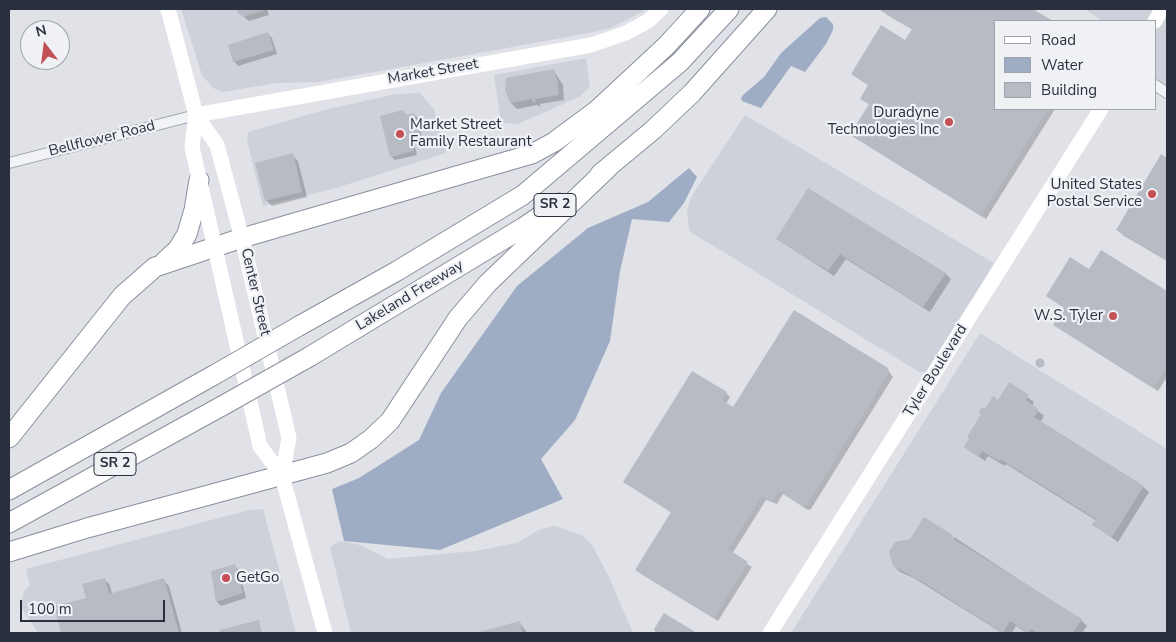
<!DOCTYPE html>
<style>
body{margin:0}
#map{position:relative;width:1176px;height:642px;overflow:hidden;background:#e0e2e8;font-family:"Nunito Sans",sans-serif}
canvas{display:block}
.frame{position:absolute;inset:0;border:10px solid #2a2f3e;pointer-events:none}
.legend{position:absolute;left:994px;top:20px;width:162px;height:90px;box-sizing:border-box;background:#eff1f5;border:1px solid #a0a3ac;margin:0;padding:6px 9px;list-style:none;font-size:15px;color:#2a2f3e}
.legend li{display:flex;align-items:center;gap:10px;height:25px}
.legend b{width:25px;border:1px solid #a0a3ac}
.north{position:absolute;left:20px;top:20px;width:50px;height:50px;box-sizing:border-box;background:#eff1f5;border:1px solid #a0a3ac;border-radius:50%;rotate:345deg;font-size:14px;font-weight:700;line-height:20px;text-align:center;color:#2a2f3e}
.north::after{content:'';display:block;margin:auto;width:18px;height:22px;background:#c25056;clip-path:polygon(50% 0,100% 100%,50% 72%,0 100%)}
.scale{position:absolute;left:20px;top:600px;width:145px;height:22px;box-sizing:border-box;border:2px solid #2a2f3e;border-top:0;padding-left:6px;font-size:15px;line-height:18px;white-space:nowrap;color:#2a2f3e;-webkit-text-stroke:4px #eff1f5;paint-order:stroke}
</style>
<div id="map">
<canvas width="1176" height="642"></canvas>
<div class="frame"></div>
<ul class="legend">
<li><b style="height:6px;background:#fff"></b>Road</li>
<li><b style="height:14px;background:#9eadc4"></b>Water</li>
<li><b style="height:14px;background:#b8bbc4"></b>Building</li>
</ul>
<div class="north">N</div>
<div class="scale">100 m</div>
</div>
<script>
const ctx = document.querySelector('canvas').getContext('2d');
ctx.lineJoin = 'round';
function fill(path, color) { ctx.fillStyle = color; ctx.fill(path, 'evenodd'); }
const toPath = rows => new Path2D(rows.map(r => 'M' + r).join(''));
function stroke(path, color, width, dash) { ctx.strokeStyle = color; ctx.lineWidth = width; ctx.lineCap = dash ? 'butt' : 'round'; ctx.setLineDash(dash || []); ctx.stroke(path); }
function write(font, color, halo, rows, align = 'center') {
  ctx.font = font + ' "Nunito Sans",sans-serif'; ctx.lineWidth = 4.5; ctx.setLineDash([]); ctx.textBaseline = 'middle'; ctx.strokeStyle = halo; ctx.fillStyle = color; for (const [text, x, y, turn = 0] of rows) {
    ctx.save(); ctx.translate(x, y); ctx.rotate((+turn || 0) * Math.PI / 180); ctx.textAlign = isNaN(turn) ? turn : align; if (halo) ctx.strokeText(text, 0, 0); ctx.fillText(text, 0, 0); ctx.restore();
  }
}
fill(toPath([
 [181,9,647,9,611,28,584,34,319,82,276,83,223,92,213,88,202,75],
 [1085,9,1167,9,1167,86,1155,78,1155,21,1102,21],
 [586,58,590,87,579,97,518,124,501,123,494,75],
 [420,93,434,109,446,153,336,188,263,206,247,140,248,132,324,110,396,94],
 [745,115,994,263,955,330,928,372,919,372,689,231,687,210,693,194],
 [980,333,1167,449,1167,633,791,633],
 [263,509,296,633,38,633,21,607,24,591,30,585,26,569,249,510],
 [555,526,582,535,592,545,609,577,633,633,351,633,330,547,340,541,360,545,385,557,386,559,475,551,516,543,541,529]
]), '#ced1d9');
fill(toPath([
 [826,17,833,24,833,30,826,44,805,72,791,66,761,108,742,101,741,98,743,95,764,77,781,53,820,18],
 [689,168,697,177,684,203,669,222,632,219,620,271,610,341,575,420,541,459,563,499,440,550,344,541,332,489,359,478,419,440,441,393,517,286,588,228,648,202]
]), '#9eadc4');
fill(toPath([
 [238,9,267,9,269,15,249,21,239,13],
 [884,9,1031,9,1051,21,995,21,995,109,1055,109,986,219,851,135,870,105,862,99,869,86,852,74,906,42,913,30,887,15],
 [268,34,272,38,277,54,238,66,234,61],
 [554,71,563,85,564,100,540,104,541,107,537,105,517,109,511,103],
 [403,112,407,116,413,114,418,118,422,138,413,140,417,155,395,160,391,156],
 [292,155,298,161,307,197,272,206,266,200],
 [1161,156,1167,160,1167,261,1124,236,1118,230],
 [777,239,946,274,951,279,930,312,846,259,834,276],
 [1102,251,1167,293,1167,377,1158,391,1054,325,1065,308,1047,296,1089,271],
 [1038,360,1044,362,1043,367,1037,365],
 [887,369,893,377,811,509,808,510,783,494,777,504,766,500,732,554,752,567,718,621,641,574,672,513,624,482,726,393,730,397,726,404,734,409],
 [1009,384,1034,402,1032,406,1044,416,1040,423,1143,487,1149,492,1118,542,1094,525,1097,521,1006,464,1005,466,988,456,985,461,965,447,985,410,998,401],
 [954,537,1081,620,1087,626,1082,633,1027,633,1016,626,1012,633,1002,633,914,578,900,572,894,566,950,544],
 [235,566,239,570,246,598,221,606,217,602],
 [104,579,110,585,112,594,163,580,169,586,182,633,62,633,55,607,87,599],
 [520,623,527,633,477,633]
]), '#0003');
fill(toPath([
 [237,9,265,9,265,10,244,17,238,13],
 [882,9,1033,9,1053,21,995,21,995,109,1048,109,981,216,850,135,869,104,860,99,868,85,851,74,881,25,905,40,912,29,881,11],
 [268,32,274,50,233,62,228,45],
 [554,69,556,78,557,77,559,95,535,99,536,102,533,102,532,99,510,103,505,90,506,78],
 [403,110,404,115,414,113,419,134,410,136,414,151,390,157,380,116],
 [293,153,302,192,265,201,255,163],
 [1161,154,1167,158,1167,260,1116,230],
 [808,188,946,273,923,307,840,254,828,271,776,239],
 [1101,250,1167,291,1167,366,1153,388,1053,325,1064,308,1046,296,1070,257,1089,269],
 [794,310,888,368,889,372,807,505,803,506,779,491,773,500,769,501,762,496,728,549,748,562,714,618,635,570,671,512,623,482,692,371,727,392,722,400,733,407],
 '1035.5 363a4.5 4.5 0 1 1 9 0a4.5 4.5 0 1 1-9 0Z',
 [1009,382,1029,395,1026,400,1039,410,1034,417,1144,486,1112,537,1092,525,1096,519,1000,459,999,461,982,451,978,457,964,447,969,439,967,437,981,414,979,412,982,407,985,409,993,396,998,400],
 [924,517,953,535,952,538,1082,619,1073,633,1038,633,1031,629,1028,633,1010,621,1003,633,921,581,893,566,889,552,895,542,910,539],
 [235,564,243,593,216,602,211,571],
 [105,578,109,594,164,578,179,633,61,633,54,606,86,598,82,584],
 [664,613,697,633,656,633,654,629],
 [259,620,262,633,220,633,219,630],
 [520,621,523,633,475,633]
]), '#b8bbc4');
const street = toPath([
 [1155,85,1167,93],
 [9,163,196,115]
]);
const highway = toPath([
 [600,174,653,130,692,93,767,9],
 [165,261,178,249,187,234,194,210,199,180],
 [299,326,397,271,523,195,680,62,729,9],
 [309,357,524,227,559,203],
 [9,438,122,296,155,267,242,238,532,154,554,142,596,111,666,46,700,9],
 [9,490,214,375],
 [9,523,222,406],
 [9,552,87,528,327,463,351,453,371,439,390,421,458,318,488,283,609,167]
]);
stroke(street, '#a6a9b2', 12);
stroke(highway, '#898f9d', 21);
stroke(street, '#f2f3f6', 10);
stroke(toPath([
 [168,9,196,115,217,145,242,238,289,438,282,476],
 [1155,21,1162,9],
 [196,115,192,147,260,446,282,476,325,633],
 [196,115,591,45,626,33,648,21,661,9],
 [770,633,1101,109]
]), '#fff', 15);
stroke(highway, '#fff', 19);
const highwayBridge = toPath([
 [214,375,299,326],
 [222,406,309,357]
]);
stroke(highwayBridge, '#898f9d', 21, []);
stroke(highwayBridge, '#fff', 19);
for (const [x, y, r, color] of [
 [949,122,5,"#c25056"],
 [400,134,5,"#c25056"],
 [1152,194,5,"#c25056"],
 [1113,316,5,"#c25056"],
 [226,578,5,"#c25056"]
]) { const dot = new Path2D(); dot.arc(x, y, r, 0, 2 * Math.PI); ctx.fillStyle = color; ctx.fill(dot); stroke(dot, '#eff1f5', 2); }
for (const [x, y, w] of [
 [555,205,42],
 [115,464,42]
]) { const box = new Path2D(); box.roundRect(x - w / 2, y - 11.5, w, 23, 4); ctx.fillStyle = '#eff1f5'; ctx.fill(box); stroke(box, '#2a2f3e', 1); }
write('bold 14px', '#2a2f3e', null, [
 ["SR 2",555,205],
 ["SR 2",115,464]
]);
write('15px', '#2a2f3e', '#eff1f5', [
 ["Market Street",433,72,-10],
 ["Bellflower Road",102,139,-14],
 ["Center Street",255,292,77],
 ["Lakeland Freeway",410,296,-31],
 ["Tyler Boulevard",936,371,-58]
]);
write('15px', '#2a2f3e', '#eff1f5', [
 ["Duradyne",939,113],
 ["Technologies Inc",939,130],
 ["Market Street",410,125,"left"],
 ["Family Restaurant",410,142,"left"],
 ["United States",1142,185],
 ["Postal Service",1142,202],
 ["W.S. Tyler",1103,316],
 ["GetGo",236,578,"left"]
], 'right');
</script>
